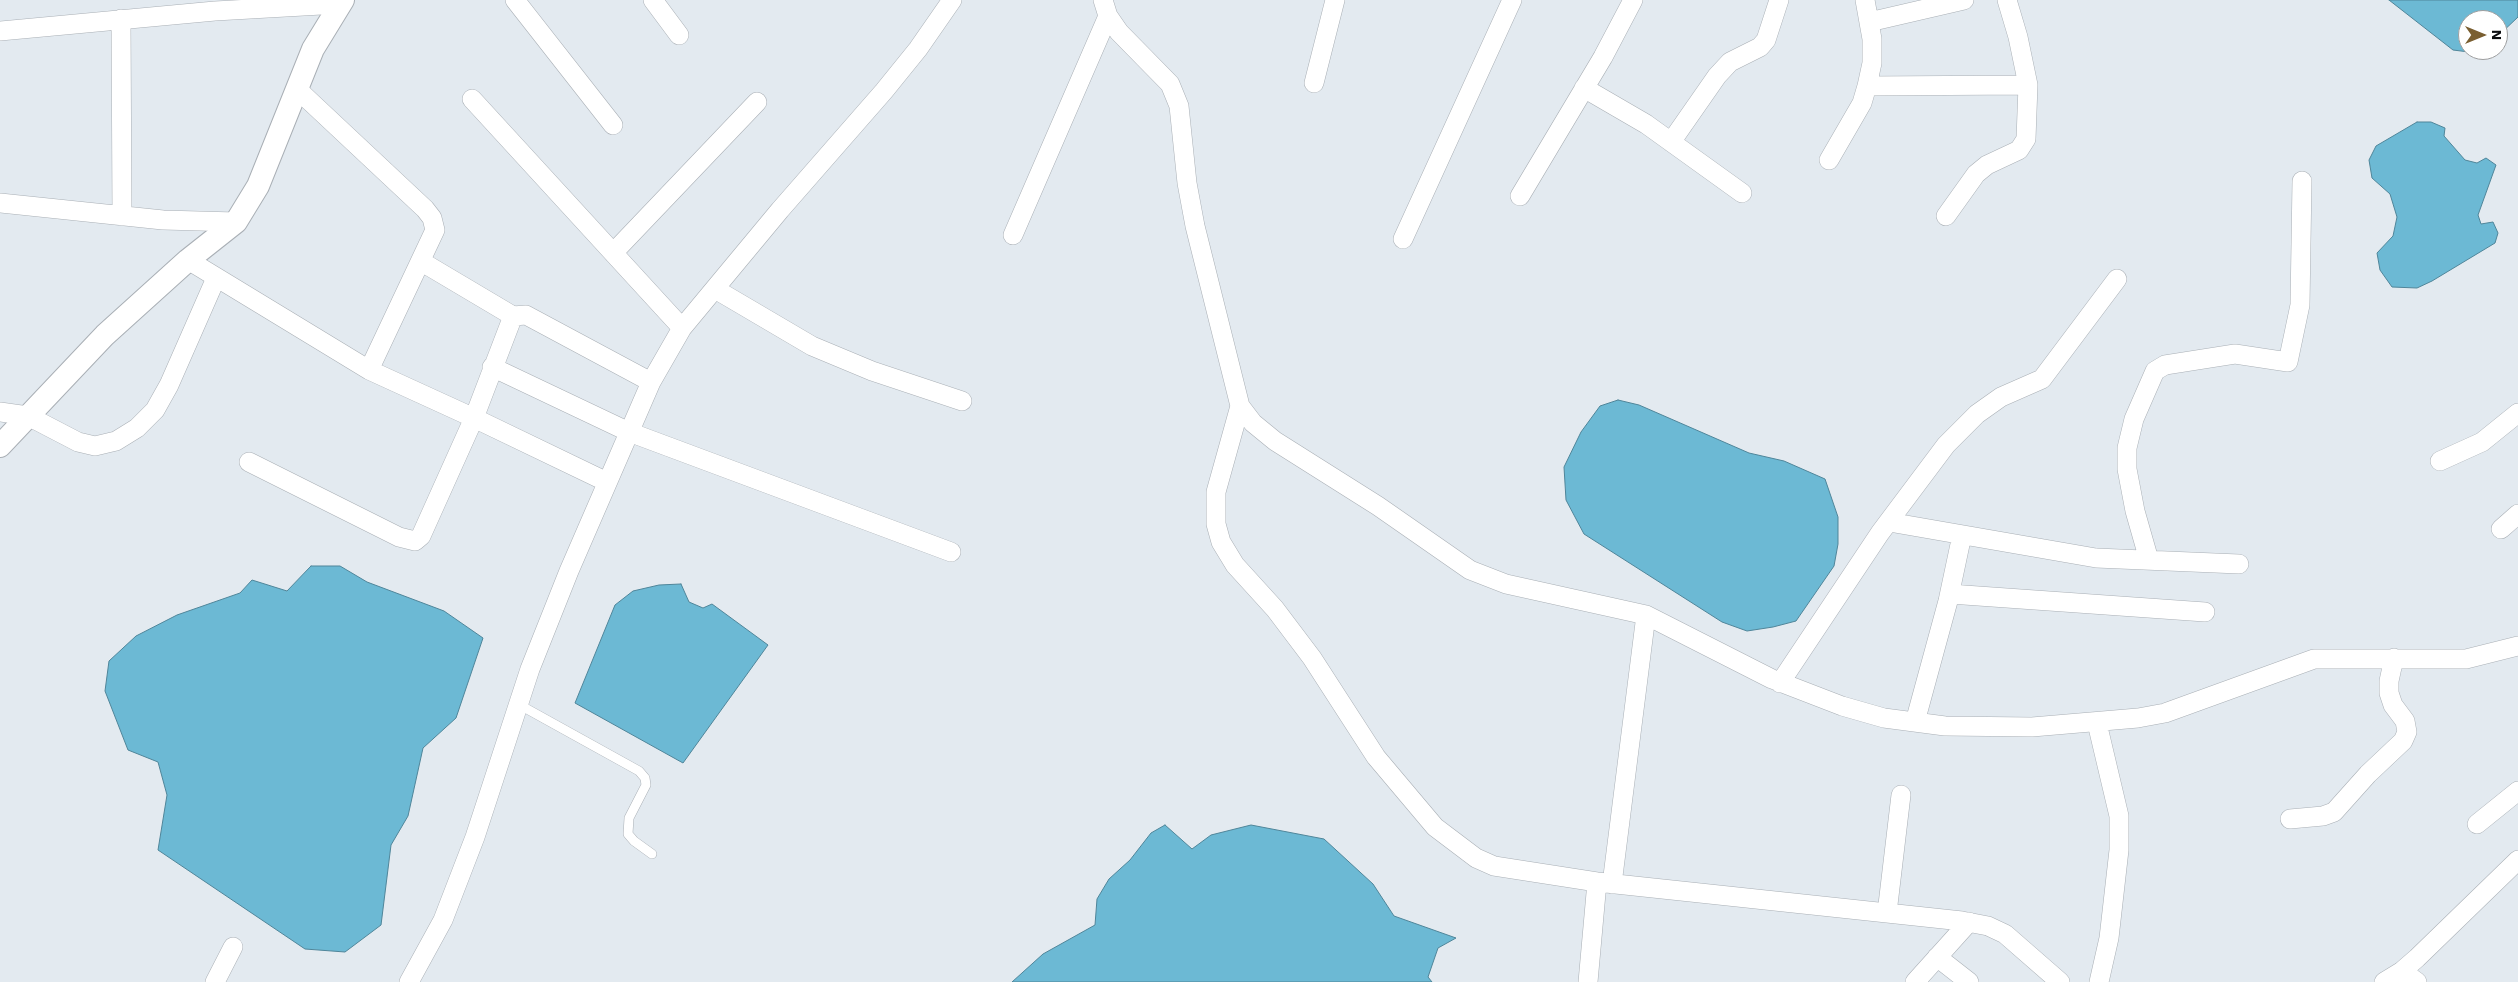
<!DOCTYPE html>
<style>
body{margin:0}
#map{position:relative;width:2518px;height:982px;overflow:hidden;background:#e3eaf0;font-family:"Work Sans",sans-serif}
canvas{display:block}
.north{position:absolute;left:2458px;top:10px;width:50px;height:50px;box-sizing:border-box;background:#fff;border:1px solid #9d9e9f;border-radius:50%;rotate:90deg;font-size:14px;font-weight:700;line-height:20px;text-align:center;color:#0b0d0f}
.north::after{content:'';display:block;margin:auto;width:18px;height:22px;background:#7a5f31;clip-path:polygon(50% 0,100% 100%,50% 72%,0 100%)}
</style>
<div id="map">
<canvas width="2518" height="982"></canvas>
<div class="north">N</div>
</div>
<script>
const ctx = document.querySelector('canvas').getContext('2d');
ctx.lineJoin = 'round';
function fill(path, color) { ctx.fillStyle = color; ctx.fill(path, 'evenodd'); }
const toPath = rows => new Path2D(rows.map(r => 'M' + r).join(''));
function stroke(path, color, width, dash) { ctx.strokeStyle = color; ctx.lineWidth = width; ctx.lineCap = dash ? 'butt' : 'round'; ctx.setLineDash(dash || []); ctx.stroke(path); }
const water = toPath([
 [2389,0,2518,0,2518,17,2498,36,2498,20,2468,20,2468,50,2481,50,2477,53,2453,50,2389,0],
 [2417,122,2431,122,2445,128,2444,136,2465,160,2477,163,2486,158,2496,165,2478,215,2481,224,2493,222,2498,233,2495,243,2432,281,2417,288,2392,287,2380,270,2377,253,2393,236,2397,217,2390,194,2372,178,2369,160,2376,146,2417,122],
 [1618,400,1639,405,1749,453,1784,461,1825,479,1838,517,1838,544,1834,566,1796,621,1773,627,1747,631,1722,622,1584,534,1566,500,1564,467,1581,432,1600,406,1618,400],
 [311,566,340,566,367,582,444,611,483,638,456,718,423,748,408,816,391,845,381,925,345,952,305,949,158,850,167,795,158,762,128,750,105,691,109,661,136,636,177,615,240,593,252,580,287,591,311,566],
 [681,584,689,602,703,608,712,604,768,645,683,763,575,703,615,605,633,591,659,585,681,584],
 [1165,825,1192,849,1211,835,1251,825,1324,839,1373,884,1394,916,1456,938,1438,948,1428,977,1432,982,1012,982,1043,954,1095,925,1097,899,1109,879,1130,860,1151,833,1165,825]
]);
fill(water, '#6cb9d4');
stroke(water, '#4f8599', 1);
const service = toPath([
 [518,704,639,771,645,778,646,785,629,818,628,834,634,841,652,854]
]);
const minor = toPath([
 [515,0,613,125],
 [653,0,679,35],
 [1103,0,1108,16,1119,32,1170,84,1179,106,1187,183,1195,226,1240,406,1253,423,1275,441,1378,506,1470,570,1506,584,1646,615,1772,679,1842,706,1884,718,1945,726,2032,727,2138,718,2165,713,2314,659,2466,659,2518,646],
 [121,19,122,216],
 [1869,22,1964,0],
 [0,31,215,11,339,4],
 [1314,83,1335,0],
 [1867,86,2028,85],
 [1584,88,1646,124,1742,193],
 [298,90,425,209,432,218,435,230,369,370],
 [472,99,682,328],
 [1671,142,1717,76,1730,62,1760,47,1766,40,1779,0],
 [1829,160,1862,103,1867,86,1872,63,1872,39,1865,0],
 [1520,196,1603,57,1633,0],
 [0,203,163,220,236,222],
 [1946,216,1976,174,1987,165,2019,150,2026,139,2028,85,2018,37,2007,0],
 [1013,235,1108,16],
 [1403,239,1512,0],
 [613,253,757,102],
 [188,260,369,370,474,418,607,482],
 [422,262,513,316],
 [715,289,812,346,872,371,962,401],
 [492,367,629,432,951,552],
 [1240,406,1216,492,1216,524,1221,542,1235,565,1275,609,1312,658,1376,757,1435,827,1476,858,1494,866,1597,882,1962,921,1988,926,2005,934,2060,982],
 [0,412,28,416,78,442,95,446,116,441,137,428,155,410,169,385,216,278],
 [2440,461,2482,442,2518,413],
 [249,462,399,537,415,541,421,536,474,418,513,316,526,315,651,382],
 [1889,522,2096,558,2239,564],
 [2501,529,2518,514],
 [2149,560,2135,511,2127,469,2127,448,2134,419,2155,371,2165,365,2235,354,2288,362,2300,305,2302,181],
 [1950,594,2205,612],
 [1780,683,1880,533,1946,445,1977,414,2001,397,2042,379,2117,279],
 [1915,722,1948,601,1962,535],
 [2097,723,2119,816,2119,850,2109,938,2099,982],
 [2290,819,2323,816,2334,812,2368,774,2403,741,2407,732,2405,721,2393,705,2389,693,2389,681,2394,658],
 [2477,824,2518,791],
 [1612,884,1646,615],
 [1887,913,1901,795],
 [1937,957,1969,982],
 [2402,971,2417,982],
 [215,982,233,947],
 [409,982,443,920,475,837,530,669,569,571,651,382,682,328,780,210,884,91,918,49,952,0],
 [1588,982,1597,882],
 [1915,982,1969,922],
 [2384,982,2402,971,2417,958,2518,860]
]);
const tertiary = toPath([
 [0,446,105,335,188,260,236,222,258,186,313,49,343,0]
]);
stroke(service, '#a9afb5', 10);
stroke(minor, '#a9afb5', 20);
stroke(tertiary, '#a9afb5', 24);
stroke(service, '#fff', 9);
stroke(minor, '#fff', 19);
stroke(tertiary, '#fff', 22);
</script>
